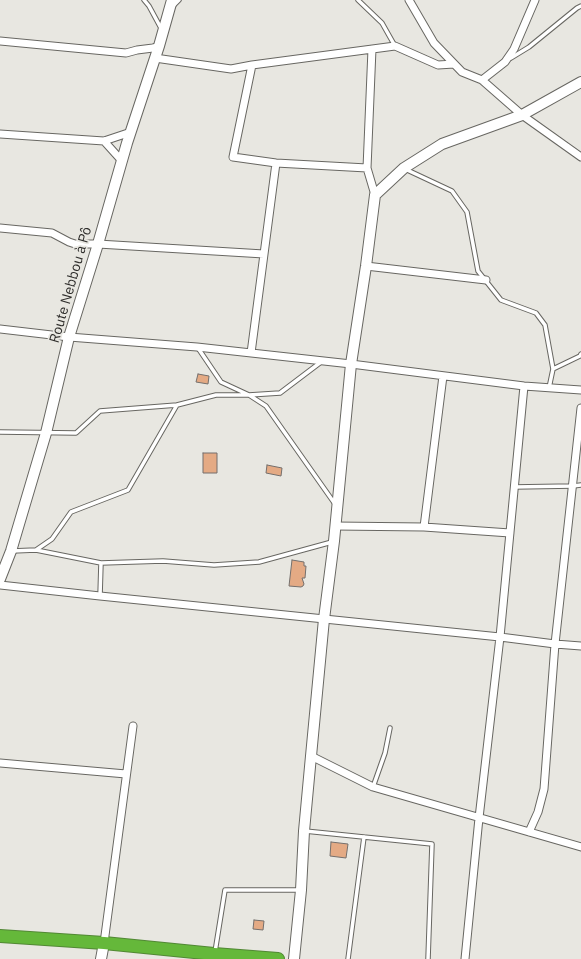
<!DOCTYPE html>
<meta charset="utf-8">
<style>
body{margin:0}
canvas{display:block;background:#e8e7e1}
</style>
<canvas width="581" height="959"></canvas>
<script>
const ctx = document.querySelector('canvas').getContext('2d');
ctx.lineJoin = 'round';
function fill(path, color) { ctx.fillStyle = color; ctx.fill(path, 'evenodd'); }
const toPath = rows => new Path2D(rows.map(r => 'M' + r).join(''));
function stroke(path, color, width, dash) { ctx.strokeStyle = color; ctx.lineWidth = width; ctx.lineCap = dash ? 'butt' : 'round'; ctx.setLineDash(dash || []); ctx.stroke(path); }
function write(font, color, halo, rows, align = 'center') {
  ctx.font = font + ' "IBM Plex Sans",sans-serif'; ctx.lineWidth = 3.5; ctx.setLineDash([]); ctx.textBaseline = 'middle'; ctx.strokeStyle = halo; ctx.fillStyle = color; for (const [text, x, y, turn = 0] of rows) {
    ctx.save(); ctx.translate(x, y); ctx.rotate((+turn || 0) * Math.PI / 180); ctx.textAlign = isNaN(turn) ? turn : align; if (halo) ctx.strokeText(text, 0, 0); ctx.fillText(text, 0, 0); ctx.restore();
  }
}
const building = toPath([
 [198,374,209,376,208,384,196,382,198,374],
 [203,453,217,453,217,473,203,473,203,453],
 [267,465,282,468,281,476,266,473,267,465],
 [292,560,304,562,304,566,306,566,305,578,302,578,304,584,303,586,301,587,289,586,292,560],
 [331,842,348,844,346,858,330,856,331,842],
 [254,920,264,921,263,930,253,929,254,920]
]);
fill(building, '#e4aa84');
stroke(building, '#746f6c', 1);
const lane = toPath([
 [144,0,149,6,162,30],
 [358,0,382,23,395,46],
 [173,6,179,0],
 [511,58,529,47,577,8,581,6],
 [405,169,452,191,467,212,478,271,501,300,536,313,545,325,553,369,549,388],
 [198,348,221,382,249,395,266,406,335,504],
 [553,369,580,356,581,354],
 [0,432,76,433,100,411,177,405],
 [514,487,573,486,581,485],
 [36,550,52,539,71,512,128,490,177,405,216,395,249,395,280,393,321,362],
 [12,551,36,550,101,563,100,596],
 [101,563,163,561,214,565,259,562,332,542],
 [373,787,385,753,390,728],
 [305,831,432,844,428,959],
 [215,952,225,890,300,890],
 [348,959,364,837]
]);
const street = toPath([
 [409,0,434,43,462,72,482,80,522,115,581,157],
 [0,41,126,53,137,50,153,48,159,46],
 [372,49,367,168,375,195],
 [155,58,231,69,252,65,395,46,438,65,454,64],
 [252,65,233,157,276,163,367,168],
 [482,80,505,62,514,49,535,0],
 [0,134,104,141,131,132],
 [104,141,122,161],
 [0,228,52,233,69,242,75,244,98,244,264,254],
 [366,266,486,280],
 [0,329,69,337,197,347,351,364,524,386,581,390],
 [251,353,276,163],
 [335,526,424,527,510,533],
 [424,527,443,376],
 [0,585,100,596,500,637,555,644,581,646],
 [311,756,373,787,581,847],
 [0,763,126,774],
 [529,832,538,812,544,789,555,644,581,408],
 [104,943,133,726],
 [465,959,479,818,500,637,524,386]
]);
const secondary = toPath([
 [0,579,11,551,46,433,69,337,98,244,127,143,159,46,172,0],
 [101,959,104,943],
 [294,959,301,890,304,831,311,756,324,619,334,541,351,364,366,266,375,195,404,168,442,144,522,115,581,82]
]);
const highway = toPath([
 [0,936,104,943,214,954,278,959]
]);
stroke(lane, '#686762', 5.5);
stroke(street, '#686762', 9);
stroke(secondary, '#686762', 12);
stroke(highway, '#528835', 14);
stroke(lane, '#fff', 3.5);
stroke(street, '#fff', 7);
stroke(secondary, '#fff', 10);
stroke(highway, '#65b83a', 12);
write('14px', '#2f2e2c', '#e8e7e1', [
 ["Route Nebbou à Pô",71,285,-74]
]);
</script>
